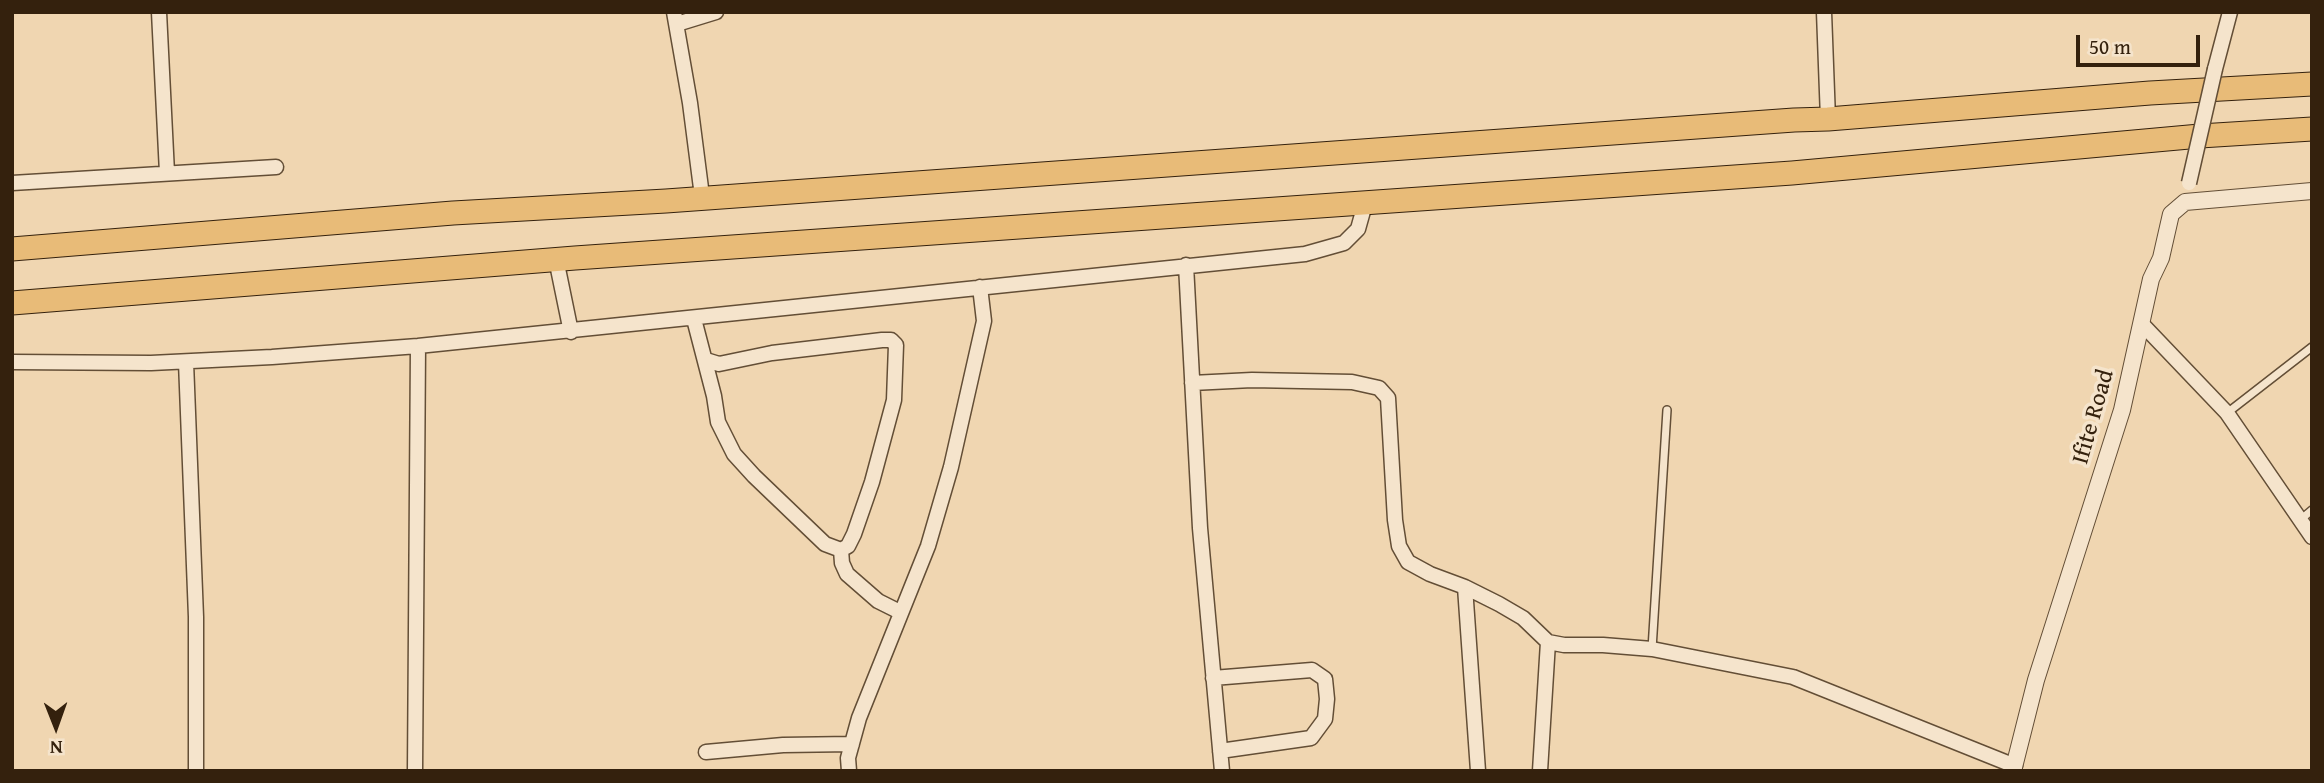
<!DOCTYPE html>
<style>
body{margin:0}
#map{position:relative;width:2324px;height:783px;overflow:hidden;background:#f0d6b1;font-family:"Gentium Book Plus",serif}
canvas{display:block}
.frame{position:absolute;inset:0;border:14px solid #34210d;pointer-events:none}
.north{position:absolute;left:21px;top:692px;width:70px;height:70px;-webkit-text-stroke:5px #f5e4cc;paint-order:stroke;rotate:179deg;font-size:19px;font-weight:700;line-height:28px;text-align:center;color:#34210d}
.north::after{content:'';display:block;margin:auto;width:24px;height:32px;background:#34210d;clip-path:polygon(50% 0,100% 100%,50% 72%,0 100%)}
.scale{position:absolute;left:2076px;top:35px;width:124px;height:32px;box-sizing:border-box;border:4px solid #34210d;border-top:0;padding-left:9px;font-size:21px;line-height:24px;white-space:nowrap;color:#34210d;-webkit-text-stroke:5px #f5e4cc;paint-order:stroke}
</style>
<div id="map">
<canvas width="2324" height="783"></canvas>
<div class="frame"></div>
<div class="north">N</div>
<div class="scale">50 m</div>
</div>
<script>
const ctx = document.querySelector('canvas').getContext('2d');
ctx.lineJoin = 'round';
const toPath = rows => new Path2D(rows.map(r => 'M' + r).join(''));
function stroke(path, color, width, dash) { ctx.strokeStyle = color; ctx.lineWidth = width; ctx.lineCap = dash ? 'butt' : 'round'; ctx.setLineDash(dash || []); ctx.stroke(path); }
function write(font, color, halo, rows, align = 'center') {
  ctx.font = font + ' "Gentium Book Plus",serif'; ctx.lineWidth = 7; ctx.setLineDash([]); ctx.textBaseline = 'middle'; ctx.strokeStyle = halo; ctx.fillStyle = color; for (const [text, x, y, turn = 0] of rows) {
    ctx.save(); ctx.translate(x, y); ctx.rotate((+turn || 0) * Math.PI / 180); ctx.textAlign = isNaN(turn) ? turn : align; if (halo) ctx.strokeText(text, 0, 0); ctx.fillText(text, 0, 0); ctx.restore();
  }
}
const service = toPath([
 [2227,413,2312,347],
 [2299,521,2312,510],
 [1652,649,1667,410]
]);
const minor = toPath([
 [159,12,167,173],
 [674,12,690,103,702,196],
 [1824,12,1828,119],
 [677,24,716,12],
 [2215,69,2230,12],
 [12,183,276,167],
 [556,259,571,332],
 [1186,265,1200,528,1222,771],
 [694,319,714,396,718,422,734,454,754,476,825,544,841,550],
 [2142,324,2227,413,2312,537],
 [706,360,719,364,772,353,882,340,891,340,896,345,894,400,872,482,854,534,848,546,841,550],
 [12,362,151,363,272,357,418,346,1305,254,1344,243,1358,229,1365,204],
 [186,362,196,617,196,771],
 [1192,383,1252,380,1352,382,1379,388,1388,398,1395,520,1399,546,1408,562,1430,574,1465,587,1499,604,1523,618,1548,642,1564,645,1603,645,1652,649,1793,677,2015,766],
 [841,550,842,563,847,574,878,601,900,612],
 [1465,587,1478,771],
 [1213,678,1312,670,1325,679,1327,699,1325,719,1311,738,1220,751],
 [706,752,783,745,852,744],
 [415,771,418,346],
 [849,771,848,758,859,718,928,546,951,467,984,321,980,287],
 [1540,771,1548,642]
]);
const tertiary = toPath([
 [2013,771,2036,680,2122,410,2151,279,2161,258,2171,214,2185,202,2312,191]
]);
const trunk = toPath([
 [12,249,453,213,666,201,1794,120,1828,119,2150,93,2312,84],
 [12,303,575,258,1792,173,2200,136,2312,129]
]);
stroke(service, '#634e36', 10);
stroke(minor, '#634e36', 17);
stroke(tertiary, '#634e36', 18);
stroke(trunk, '#34210d', 25);
stroke(service, '#f5e4cc', 7);
stroke(minor, '#f5e4cc', 14);
stroke(tertiary, '#f5e4cc', 16);
stroke(trunk, '#e8bb78', 23);
const minorBridge = toPath([
 [2189,183,2215,69]
]);
stroke(minorBridge, '#634e36', 17, []);
stroke(minorBridge, '#f5e4cc', 14);
write('24px', '#34210d', '#f5e4cc', [
 ["Ifite Road",2094,417,-74]
]);
</script>
